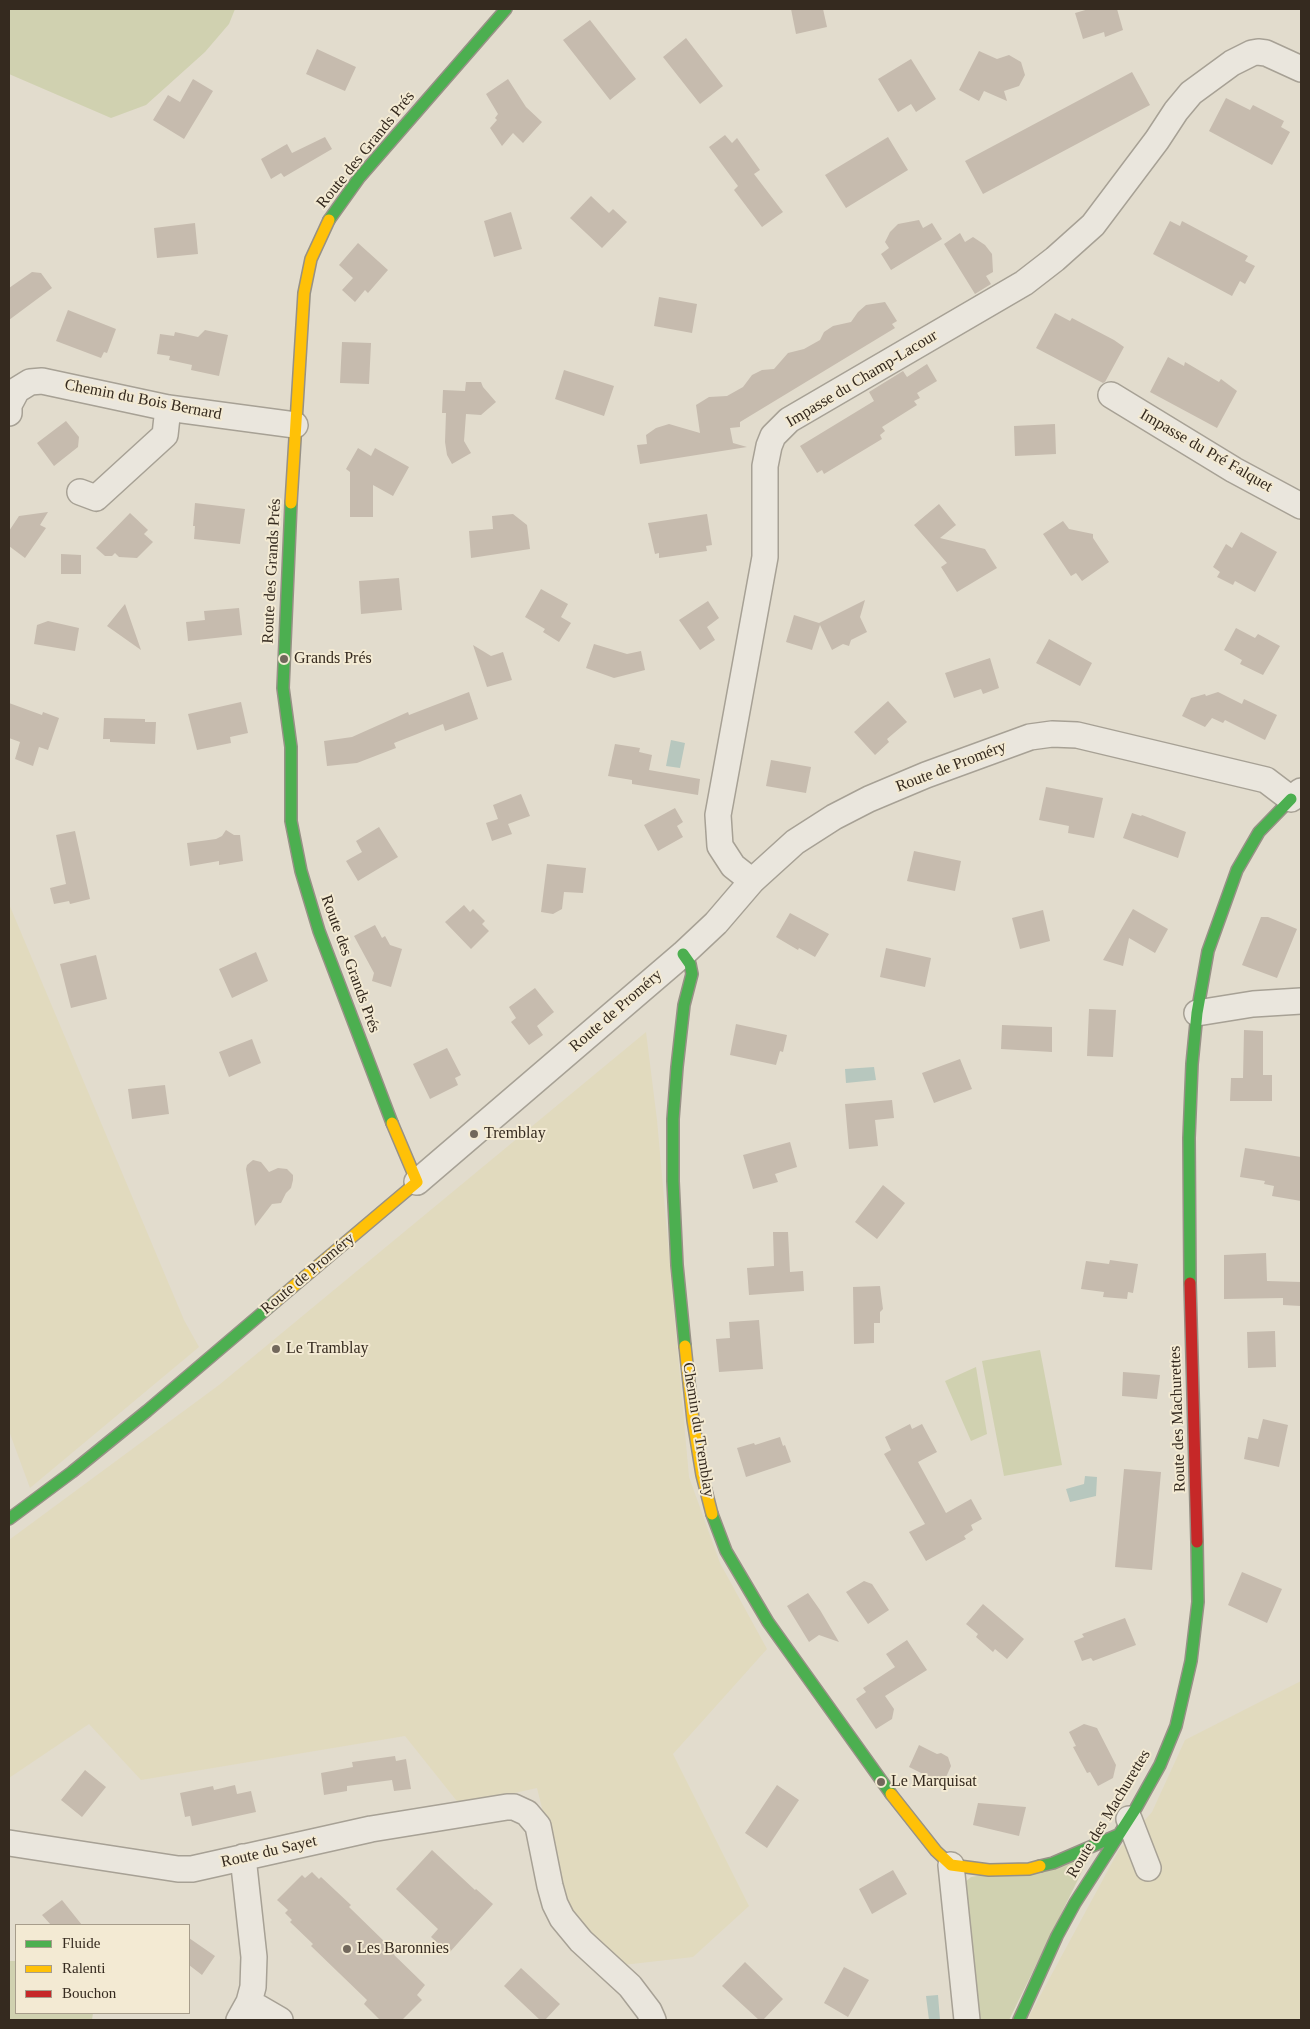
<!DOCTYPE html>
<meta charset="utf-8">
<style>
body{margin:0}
#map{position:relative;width:1310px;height:2029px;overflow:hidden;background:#e2dccd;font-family:Georgia,serif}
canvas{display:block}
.frame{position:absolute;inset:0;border:10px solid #352a1f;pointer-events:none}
.legend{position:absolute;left:15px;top:1924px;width:175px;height:90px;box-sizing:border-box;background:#f3ead3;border:1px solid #a79d8b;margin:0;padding:6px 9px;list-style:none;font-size:15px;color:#352a1f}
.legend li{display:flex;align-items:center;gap:10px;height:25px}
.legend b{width:25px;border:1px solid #a79d8b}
</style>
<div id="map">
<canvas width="1310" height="2029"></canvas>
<div class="frame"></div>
<ul class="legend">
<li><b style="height:6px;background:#4caf50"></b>Fluide</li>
<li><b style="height:6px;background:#ffc107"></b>Ralenti</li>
<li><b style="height:6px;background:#c62828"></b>Bouchon</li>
</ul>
</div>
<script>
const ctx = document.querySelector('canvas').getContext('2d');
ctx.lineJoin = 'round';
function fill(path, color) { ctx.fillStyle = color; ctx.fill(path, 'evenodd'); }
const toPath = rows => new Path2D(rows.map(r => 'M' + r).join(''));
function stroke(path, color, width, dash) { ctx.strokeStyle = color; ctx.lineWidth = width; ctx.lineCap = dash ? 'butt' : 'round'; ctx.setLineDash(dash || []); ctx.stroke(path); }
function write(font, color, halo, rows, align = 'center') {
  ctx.font = font + ' Georgia,serif'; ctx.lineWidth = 4; ctx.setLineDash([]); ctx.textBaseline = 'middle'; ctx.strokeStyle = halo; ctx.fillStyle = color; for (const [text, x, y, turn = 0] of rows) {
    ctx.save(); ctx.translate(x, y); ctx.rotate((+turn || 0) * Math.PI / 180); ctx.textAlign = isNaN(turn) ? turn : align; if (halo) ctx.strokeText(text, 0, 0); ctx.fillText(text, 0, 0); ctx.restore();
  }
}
fill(toPath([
 [9,904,184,1320,199,1347,30,1488,9,1431],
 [646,1032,657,1120,689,1477,720,1563,767,1649,673,1754,749,1906,693,1957,623,1965,569,1916,537,1788,460,1805,405,1736,141,1780,89,1724,9,1778,9,1540,219,1385],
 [1301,1681,1301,2020,1027,2020,1120,1848,1152,1812,1185,1740]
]), '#e1dabe');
fill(toPath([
 [9,9,235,9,229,24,205,52,146,105,111,118,9,74],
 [1040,1350,1062,1465,1004,1476,982,1361],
 [976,1367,987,1434,971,1441,945,1381],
 [1089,1857,1009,2020,975,2020,963,1884,971,1877],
 [9,1961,16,1961,16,2013,93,2013,92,2020,9,2020]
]), '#d0d1b0');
fill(toPath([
 [671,740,685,743,680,768,666,766],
 [874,1067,876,1080,846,1083,845,1069],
 [1085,1476,1097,1477,1096,1496,1070,1502,1066,1489,1084,1484],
 [938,1995,940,2020,929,2020,926,1996]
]), '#b7c7be');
fill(toPath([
 [791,9,823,9,827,27,796,34],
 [1089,9,1117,9,1123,30,1105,37,1104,32,1083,39,1075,13],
 [590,20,636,79,610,100,563,40],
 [686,38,723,86,700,104,663,57],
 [317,49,356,67,345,91,306,74],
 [979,51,997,59,1009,55,1021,62,1025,75,1019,86,1004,91,1007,101,984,91,979,101,959,90],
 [911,59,936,99,916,112,911,104,898,112,878,79],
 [1132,72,1150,105,983,194,965,161],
 [193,79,213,91,184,139,153,120,168,95,180,102],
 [508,79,526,107,542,122,523,143,513,133,502,146,490,128,497,120,495,118,498,114,486,94],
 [1226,98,1250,110,1253,105,1284,121,1281,127,1290,132,1272,165,1209,131],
 [725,135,732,143,737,138,760,170,754,174,783,212,762,227,734,190,738,186,709,147],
 [325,137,332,149,284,177,281,173,271,179,261,159,287,144,292,153],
 [888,137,908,170,846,208,825,175],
 [591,196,609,213,613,209,627,222,602,248,570,218],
 [511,212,522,249,494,257,484,221],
 [919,220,923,228,932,223,942,239,891,270,881,254,889,248,885,242,890,232,898,224],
 [1170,221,1180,226,1182,221,1248,256,1245,261,1255,266,1245,284,1240,281,1232,296,1153,254],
 [195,223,198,254,157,258,154,228],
 [960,233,965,242,973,237,985,245,992,254,993,272,986,276,991,284,975,294,944,244],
 [358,243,388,270,368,293,365,290,355,302,342,290,353,278,339,265],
 [32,272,41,273,52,288,9,320,9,288],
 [659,297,697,304,692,333,654,326],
 [885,302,897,321,892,324,895,328,740,422,740,427,730,428,733,443,747,447,640,464,637,445,647,444,646,435,656,428,669,424,700,433,696,405,709,397,727,396,743,387,752,375,762,370,774,369,788,353,804,349,820,340,824,332,833,326,851,322,858,312,866,305],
 [68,310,116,329,107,353,104,352,101,358,56,341],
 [1055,313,1070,321,1072,318,1114,340,1124,347,1105,382,1103,383,1036,348],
 [205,330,228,335,219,376,191,370,192,365,169,360,170,356,157,354,160,334,174,336,175,332,198,337],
 [342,342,371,343,369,384,340,383],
 [1168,357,1184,366,1185,362,1219,382,1221,379,1237,391,1217,428,1150,392],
 [927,364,937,381,917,393,920,398,914,401,917,405,882,427,885,431,880,435,882,439,824,474,822,470,817,473,800,446,874,401,869,392,903,371,907,377],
 [564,370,614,386,604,416,555,399],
 [466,382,481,382,483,387,496,402,481,415,466,414,464,441,471,453,452,464,447,455,445,442,446,413,442,413,443,390,465,391],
 [66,421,79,437,78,447,54,466,37,443],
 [1055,424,1056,454,1015,456,1014,426],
 [358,448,371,456,375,448,409,467,393,496,373,485,373,517,350,517,350,472,346,469],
 [195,503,245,509,240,544,194,539,195,526,193,526],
 [939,504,956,525,940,538,985,549,997,568,957,592,941,567,947,563,914,525],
 [48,512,40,525,46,528,25,558,9,546,9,531,19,516],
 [130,513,148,530,144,534,153,542,137,558,119,557,115,553,112,556,105,556,96,548],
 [513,514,527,525,530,549,471,558,469,531,493,529,492,516],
 [707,514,712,545,706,546,707,551,659,558,659,553,655,554,648,523],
 [1063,521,1069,529,1093,534,1093,538,1109,562,1082,581,1076,573,1071,576,1043,534],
 [1241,532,1277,552,1255,592,1235,581,1233,585,1217,577,1220,572,1213,567,1226,544,1232,548],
 [61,554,81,555,81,574,61,574],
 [399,578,402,610,361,614,359,581],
 [541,589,568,604,561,617,571,623,559,642,543,632,545,629,525,617],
 [865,600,860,617,867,632,851,640,849,646,843,644,832,650,820,625,812,650,786,642,794,615,819,623],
 [708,601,719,618,707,627,715,640,700,650,679,620],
 [125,604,141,650,107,626],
 [239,608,242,635,188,641,186,622,205,620,204,611],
 [48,621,79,628,75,651,34,644,37,625],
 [1236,628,1255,638,1258,634,1280,646,1263,675,1240,664,1242,660,1224,650],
 [1049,639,1092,663,1080,686,1036,663],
 [594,644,627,654,641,651,645,670,614,678,586,668],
 [473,645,491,656,503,652,512,680,487,687],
 [990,658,999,688,983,694,981,689,954,698,945,673],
 [469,692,478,719,445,731,443,724,394,743,396,748,357,763,327,766,324,741,352,737,408,712,409,715],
 [1218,692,1242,704,1244,699,1277,715,1265,740,1225,720,1223,723,1212,718,1205,727,1182,716,1191,698,1205,694,1206,696],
 [888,701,907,722,887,739,889,742,875,755,854,732],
 [241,702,248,733,230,737,231,743,197,750,188,714],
 [9,703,42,715,43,712,59,718,48,750,39,747,33,766,15,759,20,742,9,738],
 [104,718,145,719,145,722,156,722,155,744,110,742,110,739,103,739],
 [615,744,640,748,639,752,652,755,649,770,700,779,698,795,632,784,632,780,608,776],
 [771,760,811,767,806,793,766,786],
 [1046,787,1103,798,1094,838,1068,833,1069,826,1039,820],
 [521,794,530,816,508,824,512,834,492,841,486,823,498,819,493,805],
 [675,808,683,822,677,826,683,837,658,851,644,825],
 [1132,813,1141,816,1142,815,1186,832,1178,858,1123,838],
 [379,827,398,857,358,881,346,861,362,852,356,841],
 [226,830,234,835,240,835,243,861,219,865,219,861,190,866,187,843,216,839,222,836],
 [75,831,90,899,70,904,69,901,54,904,50,888,66,884,56,835],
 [914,851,961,861,955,891,907,881],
 [547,864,586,868,583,893,564,892,562,909,553,914,541,912],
 [464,905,470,912,473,909,485,921,482,924,489,931,471,949,445,922],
 [1133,909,1168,929,1155,953,1129,938,1123,966,1103,960],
 [1043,910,1050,941,1020,949,1012,918],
 [790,913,829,934,815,957,799,948,798,950,776,937],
 [1261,917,1268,917,1297,929,1277,978,1242,965],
 [375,925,382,938,385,936,390,945,402,949,391,987,372,981,374,973,354,936],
 [886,948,931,958,925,987,880,977],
 [256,952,268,981,232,998,219,969],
 [96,955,107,999,71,1008,60,964],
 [535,988,554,1012,537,1026,543,1035,529,1045,511,1022,516,1018,509,1007],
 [1089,1009,1116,1010,1113,1057,1087,1056],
 [736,1024,787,1035,783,1052,780,1051,776,1065,730,1055],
 [1002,1025,1052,1027,1052,1052,1001,1049],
 [1244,1030,1263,1031,1263,1075,1272,1075,1272,1101,1230,1101,1231,1078,1243,1078],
 [252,1039,261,1063,229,1077,219,1052],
 [447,1048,461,1075,455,1078,458,1085,430,1099,413,1064],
 [960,1059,972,1089,934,1103,922,1073],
 [165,1085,169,1114,132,1119,128,1089],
 [892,1100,894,1118,875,1120,878,1146,849,1149,845,1104],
 [790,1142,797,1167,775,1174,778,1182,753,1189,743,1155],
 [1245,1148,1301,1157,1301,1201,1272,1196,1274,1186,1264,1184,1265,1181,1240,1177],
 [253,1160,261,1162,269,1172,278,1168,287,1169,293,1175,293,1180,291,1188,286,1193,281,1203,272,1204,255,1226,246,1169,247,1165],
 [883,1185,905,1203,877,1239,855,1222],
 [773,1232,788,1232,790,1272,803,1271,804,1291,749,1295,747,1268,774,1266],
 [1266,1253,1267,1281,1301,1282,1301,1306,1283,1305,1283,1298,1224,1299,1224,1255],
 [1110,1260,1138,1264,1133,1293,1128,1292,1127,1299,1103,1297,1104,1292,1081,1289,1086,1261,1109,1264],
 [880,1286,883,1309,880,1312,880,1323,874,1323,874,1343,854,1344,853,1287],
 [759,1320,763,1369,719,1372,716,1339,730,1338,729,1322],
 [1275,1331,1276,1367,1248,1368,1247,1332],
 [1123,1372,1160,1375,1157,1399,1122,1396],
 [1263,1419,1288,1425,1279,1467,1244,1459,1248,1437,1258,1439],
 [910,1424,912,1429,922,1424,937,1452,918,1462,946,1513,971,1499,982,1519,971,1525,973,1530,964,1536,966,1539,926,1561,909,1532,925,1524,884,1454,891,1450,885,1437],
 [780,1437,783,1446,785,1445,791,1462,746,1477,737,1448,754,1443,755,1445],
 [1124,1469,1161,1472,1152,1570,1115,1567],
 [1242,1572,1282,1589,1267,1623,1228,1605],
 [864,1581,872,1584,889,1610,868,1624,846,1592],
 [808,1593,820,1610,839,1642,819,1635,809,1642,787,1606],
 [983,1604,1024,1639,1007,1659,995,1649,993,1652,976,1637,978,1634,966,1624],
 [1125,1618,1136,1645,1093,1661,1091,1658,1082,1661,1074,1641,1084,1637,1082,1634],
 [907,1640,927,1670,885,1696,894,1709,892,1719,876,1729,856,1699,866,1692,863,1688,895,1667,886,1654],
 [1084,1724,1097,1728,1116,1765,1113,1778,1098,1786,1090,1772,1087,1773,1073,1747,1076,1746,1069,1732],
 [919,1745,937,1754,941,1753,948,1757,951,1766,943,1784,909,1767],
 [395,1756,396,1761,406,1759,411,1789,394,1791,392,1780,347,1786,347,1791,324,1795,321,1773,353,1767,352,1762],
 [85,1770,106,1787,82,1817,61,1800],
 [235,1785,237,1794,251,1791,256,1812,192,1826,190,1816,185,1817,180,1793,213,1786,214,1790],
 [777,1785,799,1800,767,1848,745,1833],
 [978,1803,1026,1807,1019,1836,973,1825],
 [432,1850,475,1890,476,1889,493,1904,449,1953,431,1937,438,1929,396,1889],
 [893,1870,907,1894,872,1914,859,1889],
 [312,1872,319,1879,321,1877,351,1905,349,1907,389,1946,387,1948,425,1985,417,1995,422,2000,402,2020,380,2020,364,2004,367,2000,311,1946,313,1944,290,1922,292,1920,285,1913,288,1910,277,1900,302,1875,305,1878],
 [62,1900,82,1925,51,1925,42,1915],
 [189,1938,215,1956,202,1975,189,1965],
 [745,1962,783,1999,763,2020,759,2020,722,1986],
 [844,1967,869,1980,848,2017,824,2003],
 [521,1968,560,2004,545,2020,540,2020,504,1986]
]), '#c6bbae');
const street = toPath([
 [1111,395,1234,470,1301,506],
 [9,413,9,405,17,390,30,382,42,381,168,408,295,425],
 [80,492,96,498,165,435,168,408],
 [752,881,733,866,720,846,718,815,765,557,765,466,769,446,773,436,789,420,1024,283,1055,259,1093,225,1157,140,1176,111,1191,93,1232,63,1252,53,1258,52,1266,53,1301,69],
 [1197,1013,1253,1004,1301,1001],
 [417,1182,683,954,716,923,752,881,795,842,834,817,869,799,926,775,1030,737,1052,734,1077,735,1266,780,1291,799,1301,791],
 [1129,1819,1148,1868],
 [9,1843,178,1869,192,1869,371,1829,507,1807,514,1807,527,1813,538,1826,550,1886,555,1904,562,1918,581,1941,630,1986,649,2011,653,2020],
 [951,1865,967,2020],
 [249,2002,280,2020],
 [239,2020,249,2002,253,1987,254,1957,243,1857]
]);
const fast = toPath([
 [329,220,359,178,506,9],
 [291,503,283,688,291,747,291,821,301,871,319,931,392,1123],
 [683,954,690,964,692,974,684,1005,677,1067,673,1119,673,1181,677,1265,685,1346],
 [1190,1283,1189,1138,1192,1064,1197,1013,1208,951,1237,870,1259,832,1291,799],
 [712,1514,726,1551,768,1622,891,1794],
 [9,1519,72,1472,147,1411,275,1302],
 [1040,1866,1053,1863,1118,1835],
 [1019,2020,1057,1936,1075,1903,1136,1808,1160,1765,1176,1726,1191,1661,1198,1602,1197,1542]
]);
const slow = toPath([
 [291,503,304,293,311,259,329,220],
 [275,1302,417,1182,392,1123],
 [685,1346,693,1420,702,1475,712,1514],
 [891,1794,936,1851,951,1865,989,1870,1029,1869,1040,1866]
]);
const jam = toPath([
 [1190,1283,1197,1542]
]);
stroke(street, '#a7a195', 28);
stroke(fast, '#979186', 14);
stroke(slow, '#979186', 14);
stroke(jam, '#979186', 14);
stroke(street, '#eae6dd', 25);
stroke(fast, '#4caf50', 11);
stroke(slow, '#ffc107', 11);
stroke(jam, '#c62828', 11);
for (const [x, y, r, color] of [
 [284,659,5,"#72685c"],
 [474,1134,5,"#72685c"],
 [276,1349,5,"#72685c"],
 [881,1782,5,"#72685c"],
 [347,1949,5,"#72685c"]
]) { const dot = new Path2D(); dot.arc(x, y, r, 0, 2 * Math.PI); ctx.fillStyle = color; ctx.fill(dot); stroke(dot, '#f3ead3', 2); }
write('16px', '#352a1f', '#f3ead3', [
 ["Route des Grands Prés",366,150,-51],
 ["Impasse du Champ-Lacour",862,379,-31],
 ["Chemin du Bois Bernard",143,400,11],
 ["Impasse du Pré Falquet",1206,451,30],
 ["Route des Grands Prés",272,571,-87],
 ["Route de Proméry",951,767,-21],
 ["Route des Grands Prés",350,964,70],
 ["Route de Proméry",616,1011,-41],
 ["Route de Proméry",308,1274,-40],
 ["Route des Machurettes",1178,1419,-92],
 ["Chemin du Tremblay",698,1430,81],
 ["Route des Machurettes",1109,1814,-59],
 ["Route du Sayet",269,1852,-13]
]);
write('16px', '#352a1f', '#f3ead3', [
 ["Grands Prés",294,659],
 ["Tremblay",484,1134],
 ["Le Tramblay",286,1349],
 ["Le Marquisat",891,1782],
 ["Les Baronnies",357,1949]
], 'left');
</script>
